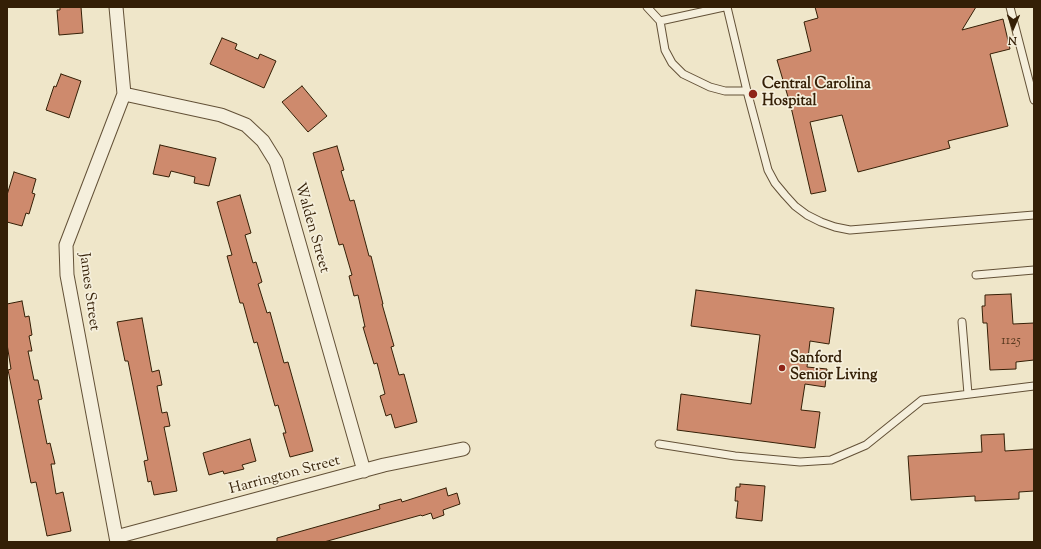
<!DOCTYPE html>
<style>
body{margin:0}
#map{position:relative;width:1041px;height:549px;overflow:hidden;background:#efe6c9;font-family:"Sorts Mill Goudy",serif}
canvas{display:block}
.frame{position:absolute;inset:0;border:8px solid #341f06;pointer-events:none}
.north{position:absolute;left:993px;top:8px;width:40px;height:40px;-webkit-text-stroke:3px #f5efdc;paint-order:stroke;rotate:182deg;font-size:11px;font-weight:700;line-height:16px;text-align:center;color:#341f06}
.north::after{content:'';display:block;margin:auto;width:14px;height:18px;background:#341f06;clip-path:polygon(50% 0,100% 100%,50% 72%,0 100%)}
</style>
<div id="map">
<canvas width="1041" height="549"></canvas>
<div class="frame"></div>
<div class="north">N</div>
</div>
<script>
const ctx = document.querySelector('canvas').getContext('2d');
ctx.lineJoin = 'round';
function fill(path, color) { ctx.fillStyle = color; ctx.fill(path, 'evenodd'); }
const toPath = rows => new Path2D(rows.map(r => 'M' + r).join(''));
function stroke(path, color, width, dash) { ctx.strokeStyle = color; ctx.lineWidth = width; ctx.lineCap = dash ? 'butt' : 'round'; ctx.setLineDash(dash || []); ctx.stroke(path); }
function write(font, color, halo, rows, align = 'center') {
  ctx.font = font + ' "Sorts Mill Goudy",serif'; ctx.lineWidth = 3.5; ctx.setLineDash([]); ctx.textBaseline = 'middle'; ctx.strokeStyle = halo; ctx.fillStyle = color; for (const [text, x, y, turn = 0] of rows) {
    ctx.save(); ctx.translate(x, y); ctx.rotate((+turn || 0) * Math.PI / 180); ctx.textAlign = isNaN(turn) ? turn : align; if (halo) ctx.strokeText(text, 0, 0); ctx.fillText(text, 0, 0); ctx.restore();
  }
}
const building = toPath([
 [60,7,81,7,83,33,59,35,57,10,60,10,60,7],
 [815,7,976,7,962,30,1003,19,1010,49,990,54,1008,126,948,141,950,148,858,172,842,115,810,122,826,191,811,194,791,107,777,60,811,51,804,22,818,18,815,7],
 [222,38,237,44,235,49,258,59,260,54,276,61,264,88,210,64,222,38],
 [61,74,81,81,69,118,46,110,54,86,56,87,61,74],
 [302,86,327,116,308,132,282,102,302,86],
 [160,145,216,158,209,186,194,183,195,177,171,171,169,177,153,174,160,145],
 [337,146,344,170,341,171,350,201,354,200,369,256,371,256,383,304,382,304,394,346,391,347,399,375,404,374,417,422,395,428,391,414,386,416,380,396,385,394,377,363,374,364,363,327,365,327,358,295,354,296,349,276,352,275,343,244,339,245,313,153,337,146],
 [14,172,36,179,32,193,35,194,29,214,26,213,22,226,7,222,7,195,14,172],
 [240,195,251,233,245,235,253,263,256,262,262,282,258,284,267,313,270,312,284,363,288,362,313,451,290,457,283,433,286,433,278,405,275,406,257,342,254,343,243,303,240,303,227,256,232,255,217,202,240,195],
 [696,290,834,308,829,344,810,341,807,367,827,369,825,387,805,384,801,410,820,412,815,448,677,430,681,394,751,404,760,335,691,326,696,290],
 [1011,294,1013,324,1034,323,1034,360,1016,362,1016,369,990,370,987,323,983,323,982,306,985,306,985,295,1011,294],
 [22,301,25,317,29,316,32,335,29,336,32,351,28,351,34,380,38,380,42,399,38,400,47,444,50,443,55,464,51,464,56,494,63,492,71,531,47,536,36,482,31,483,8,370,11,369,7,344,7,304,22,301],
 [142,318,152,372,159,370,162,385,157,386,162,413,167,412,170,426,164,427,177,491,154,495,151,481,148,482,144,461,148,460,128,361,125,361,117,322,142,318],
 [1004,434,1005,451,1034,449,1034,491,1019,492,1019,499,975,501,975,496,911,500,908,456,982,452,981,435,1004,434],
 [250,439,256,461,242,465,244,469,224,474,223,471,209,475,203,453,250,439],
 [740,484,765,486,762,521,736,518,738,501,735,501,736,487,740,487,740,484],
 [446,488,448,496,457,493,460,504,443,510,444,515,433,519,431,513,422,516,421,515,324,542,277,542,277,538,380,509,379,505,401,499,402,502,446,488]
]);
fill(building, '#ce8a6d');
stroke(building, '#341f06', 1);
const lane = toPath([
 [647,7,660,21,665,50,672,63,683,74,710,87,725,91,747,91],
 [727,7,747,91,768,170,775,183,785,195,795,206,807,215,821,222,835,227,850,230,1034,215],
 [1010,7,1034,100],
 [660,21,724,7],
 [976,275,1034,270],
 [962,322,968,394],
 [659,444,735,456,800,462,831,460,866,445,922,400,1034,386]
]);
const street = toPath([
 [116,7,124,94,66,245,67,275,117,542],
 [124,94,221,115,246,125,263,141,276,162,364,471],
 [116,537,384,465,463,449]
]);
stroke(lane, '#635137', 9);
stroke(street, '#635137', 15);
stroke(lane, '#f5efdc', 7);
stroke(street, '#f5efdc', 13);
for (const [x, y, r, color] of [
 [753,94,5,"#8f2418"],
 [782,368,4,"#8f2418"]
]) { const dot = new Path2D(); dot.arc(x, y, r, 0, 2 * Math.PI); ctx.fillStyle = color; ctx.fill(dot); stroke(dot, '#f5efdc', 1.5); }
write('13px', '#5a3a20', null, [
 ["1125",1011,342]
]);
write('bold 15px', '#341f06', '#f5efdc', [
 ["Central Carolina",762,85],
 ["Hospital",762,102],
 ["Sanford",790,359],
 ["Senior Living",790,376]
], 'left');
write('15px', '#341f06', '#f5efdc', [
 ["Walden Street",311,228,74],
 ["James Street",88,292,82],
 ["Harrington Street",285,476,-15]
]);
</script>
